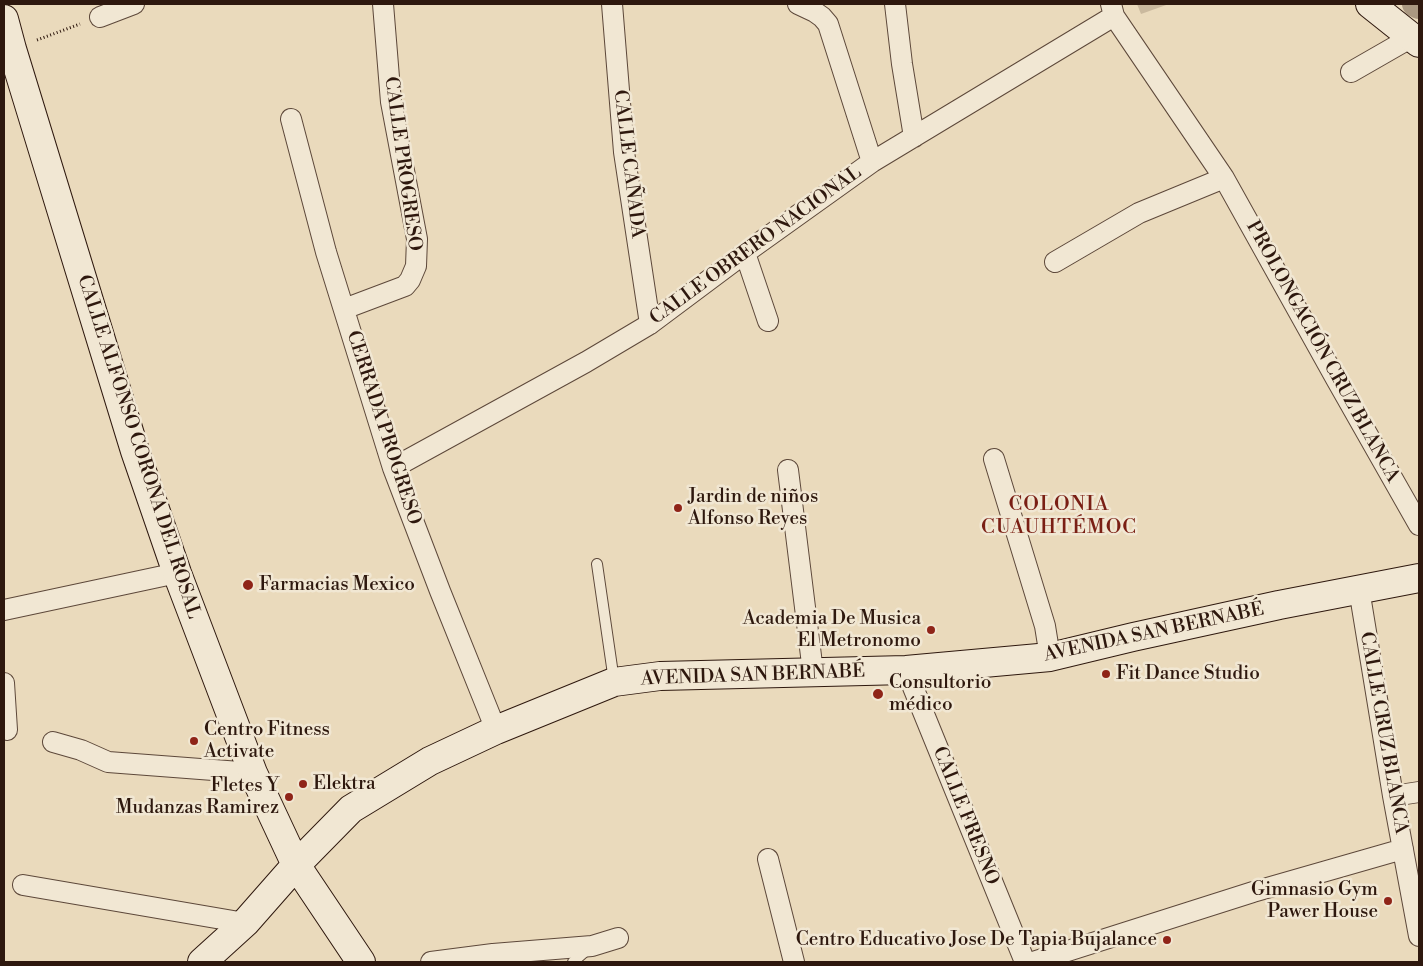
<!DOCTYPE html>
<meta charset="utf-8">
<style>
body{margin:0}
#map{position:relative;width:1423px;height:966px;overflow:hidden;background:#eadabc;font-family:"Libre Bodoni",serif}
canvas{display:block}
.frame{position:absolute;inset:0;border:5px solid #2e180e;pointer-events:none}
</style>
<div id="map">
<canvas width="1423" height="966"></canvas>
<div class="frame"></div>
</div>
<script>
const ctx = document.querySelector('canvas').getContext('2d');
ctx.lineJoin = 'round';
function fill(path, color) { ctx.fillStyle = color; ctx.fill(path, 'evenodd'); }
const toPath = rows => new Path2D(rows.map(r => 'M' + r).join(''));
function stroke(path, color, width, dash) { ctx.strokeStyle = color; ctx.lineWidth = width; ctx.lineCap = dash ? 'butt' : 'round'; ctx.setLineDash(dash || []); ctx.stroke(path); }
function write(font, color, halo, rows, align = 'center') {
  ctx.font = font + ' "Libre Bodoni",serif'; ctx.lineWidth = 5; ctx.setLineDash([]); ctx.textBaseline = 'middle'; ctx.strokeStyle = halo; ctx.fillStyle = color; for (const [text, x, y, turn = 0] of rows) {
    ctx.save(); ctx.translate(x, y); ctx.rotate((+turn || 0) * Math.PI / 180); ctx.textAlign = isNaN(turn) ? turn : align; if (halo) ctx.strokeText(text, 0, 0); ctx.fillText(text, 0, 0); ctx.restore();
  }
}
fill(toPath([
 [1137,4,1169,4,1141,14]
]), '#cab99e');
stroke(toPath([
 [1415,4,1419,6]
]), '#aa9881', 26);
const lane = toPath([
 [597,564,614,681],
 [573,962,589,948]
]);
const street = toPath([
 [612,4,624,152,650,324],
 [798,4,815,12,822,17,828,24,872,162],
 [895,4,902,64,914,137],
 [1111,4,1114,16,1224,178,1336,379,1419,525],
 [100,17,134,4],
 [1351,72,1412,37],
 [291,119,326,252,393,468,440,591,496,730],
 [745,253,768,321],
 [1055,262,1139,213,1224,178],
 [344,309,405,286,410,280,416,266,417,239,391,102,383,4],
 [994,459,1045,626,1050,657],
 [393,468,586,362,650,324,745,253,872,162,1114,16],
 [788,470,813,672],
 [1359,589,1393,796,1419,936],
 [4,610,177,573],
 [906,670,1025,962],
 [4,683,7,730],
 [53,742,81,750,108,762,253,773],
 [1393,796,1419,792],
 [768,859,794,962],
 [23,885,245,923],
 [431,962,493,954,592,946,618,938],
 [1033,962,1253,892,1403,849]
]);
const secondary = toPath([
 [1370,4,1419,43],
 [4,19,12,49,135,451,177,573,253,773,296,865,361,962],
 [202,962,245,923,296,865,351,809,430,761,496,730,614,682,660,676,906,670,1050,657,1133,637,1279,605,1419,578]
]);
stroke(lane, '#5d483a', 12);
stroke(street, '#5d483a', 22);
stroke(secondary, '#2e180e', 30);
stroke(toPath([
 [37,40,80,24]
]), '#2e180e', 3, [1, 2.5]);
stroke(lane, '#f1e7d3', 10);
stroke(street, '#f1e7d3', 20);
stroke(secondary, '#f1e7d3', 28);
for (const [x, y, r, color] of [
 [678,508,5,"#8f2418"],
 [248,585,6,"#8f2418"],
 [931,630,5,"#8f2418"],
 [1106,674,5,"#8f2418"],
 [878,694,6,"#8f2418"],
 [194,741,5,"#8f2418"],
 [303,784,5,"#8f2418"],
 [289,797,5,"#8f2418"],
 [1388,901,5,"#8f2418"],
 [1167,940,5,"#8f2418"]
]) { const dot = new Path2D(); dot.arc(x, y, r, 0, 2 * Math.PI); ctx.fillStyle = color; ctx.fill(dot); stroke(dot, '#f1e7d3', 2); }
write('19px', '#2e180e', '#f1e7d3', [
 ["CALLE PROGRESO",402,164,82],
 ["CALLE CAÑADA",628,164,83],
 ["CALLE OBRERO NACIONAL",756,246,-36],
 ["PROLONGACIÓN CRUZ BLANCA",1322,352,61],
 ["CERRADA PROGRESO",383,428,72],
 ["CALLE ALFONSO CORONA DEL ROSAL",138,447,72],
 ["AVENIDA SAN BERNABÉ",1154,633,-12],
 ["AVENIDA SAN BERNABÉ",753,676,-2],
 ["CALLE CRUZ BLANCA",1383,733,80],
 ["CALLE FRESNO",965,816,68]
]);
write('19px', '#2e180e', '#f1e7d3', [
 ["Jardin de niños",688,497],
 ["Alfonso Reyes",688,519],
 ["Farmacias Mexico",259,585],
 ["Academia De Musica",921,619,"right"],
 ["El Metronomo",921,641,"right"],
 ["Fit Dance Studio",1116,674],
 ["Consultorio",889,683],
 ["médico",889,705],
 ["Centro Fitness",204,730],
 ["Activate",204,752],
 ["Elektra",313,784],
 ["Fletes Y",279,786,"right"],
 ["Mudanzas Ramirez",279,808,"right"],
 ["Gimnasio Gym",1378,890,"right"],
 ["Pawer House",1378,912,"right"],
 ["Centro Educativo Jose De Tapia Bujalance",1157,940,"right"]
], 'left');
ctx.letterSpacing = '1px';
write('20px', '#7a1f14', '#f1e7d3', [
 ["COLONIA",1059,505],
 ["CUAUHTÉMOC",1059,528]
]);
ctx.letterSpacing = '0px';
</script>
